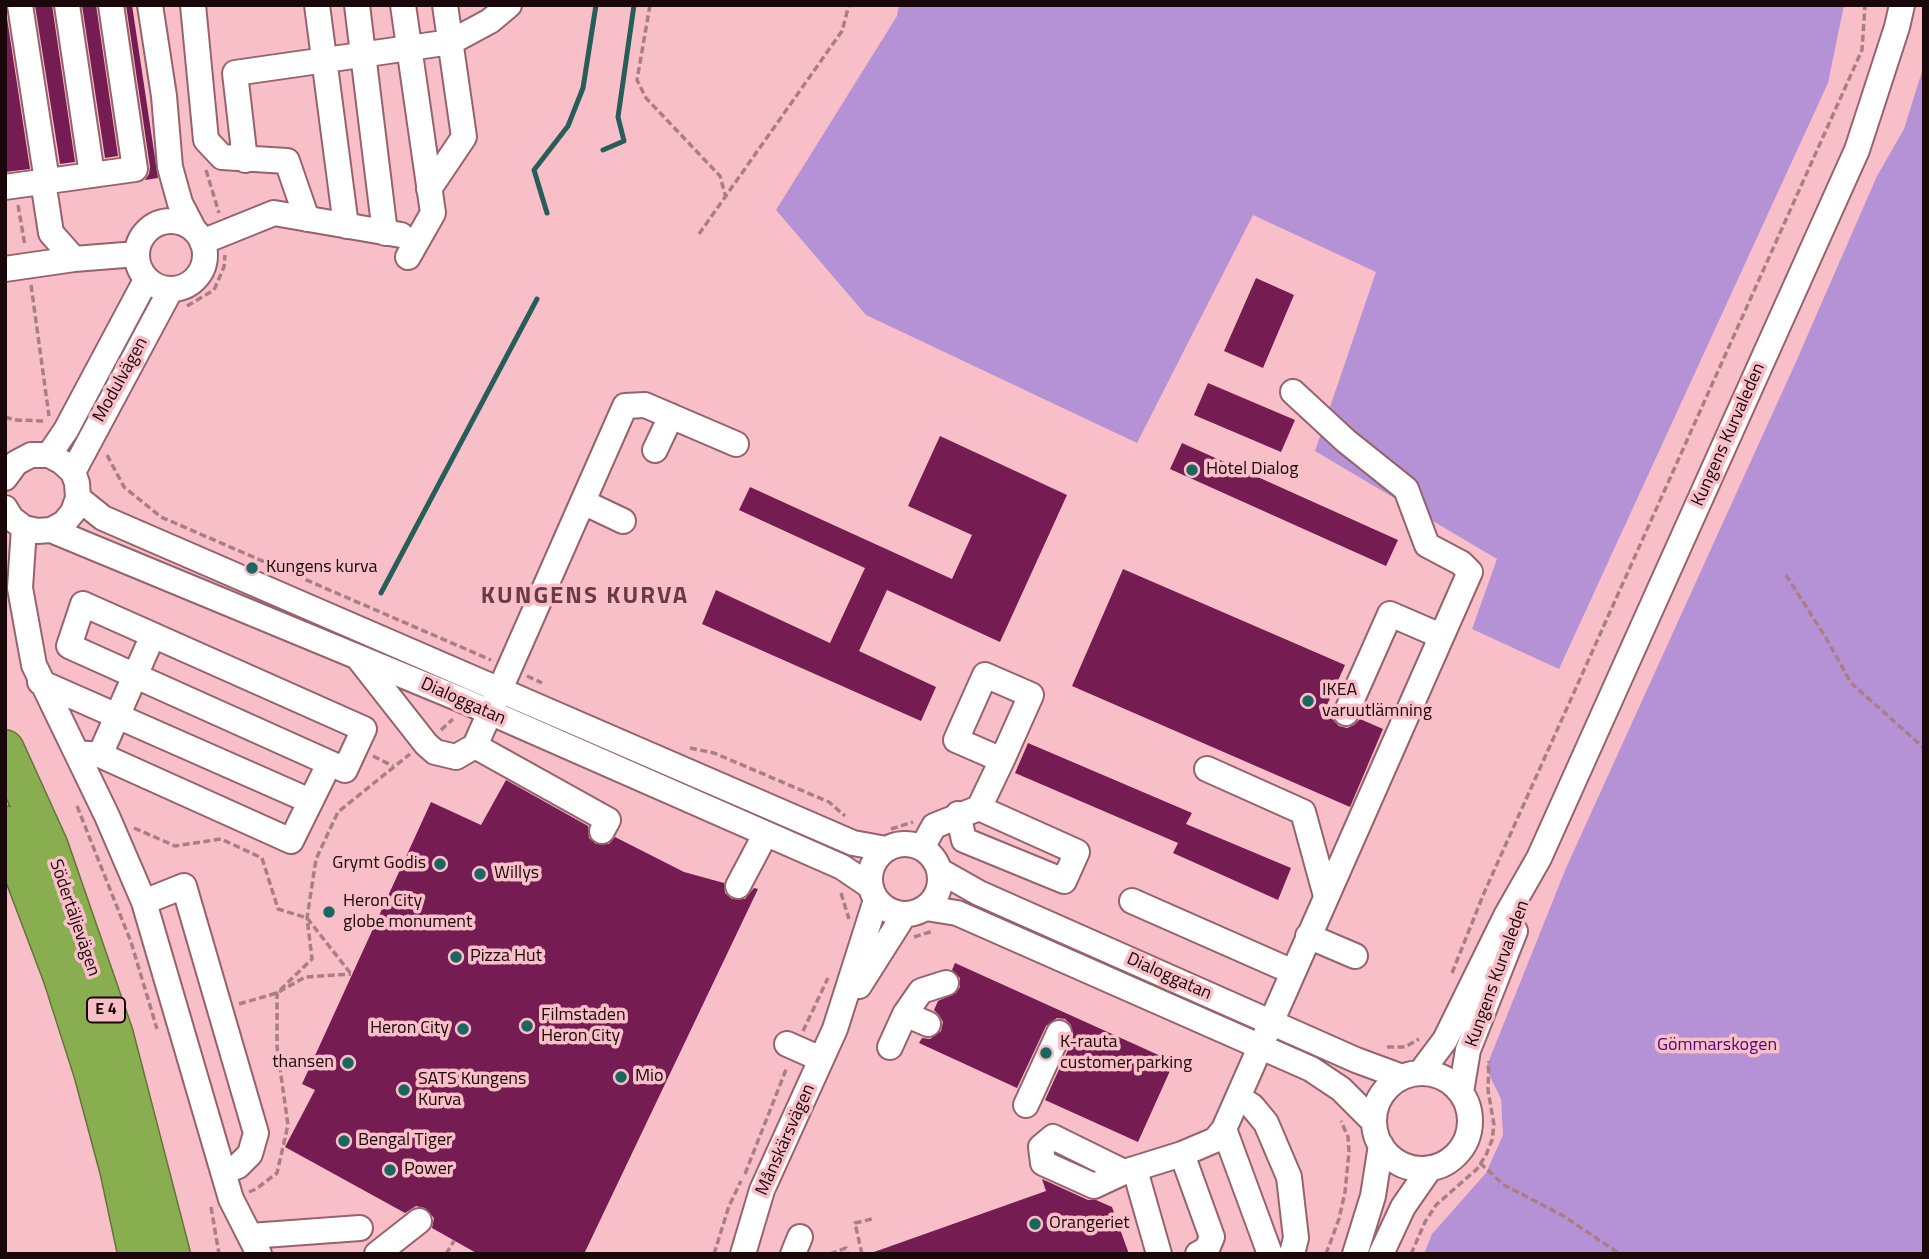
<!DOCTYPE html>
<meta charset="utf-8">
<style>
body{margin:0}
#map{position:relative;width:1929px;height:1259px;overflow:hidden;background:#f9bfc9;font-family:"Titillium Web",sans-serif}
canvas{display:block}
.frame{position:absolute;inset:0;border:7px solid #19070a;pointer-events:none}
</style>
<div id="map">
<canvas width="1929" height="1259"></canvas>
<div class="frame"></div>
</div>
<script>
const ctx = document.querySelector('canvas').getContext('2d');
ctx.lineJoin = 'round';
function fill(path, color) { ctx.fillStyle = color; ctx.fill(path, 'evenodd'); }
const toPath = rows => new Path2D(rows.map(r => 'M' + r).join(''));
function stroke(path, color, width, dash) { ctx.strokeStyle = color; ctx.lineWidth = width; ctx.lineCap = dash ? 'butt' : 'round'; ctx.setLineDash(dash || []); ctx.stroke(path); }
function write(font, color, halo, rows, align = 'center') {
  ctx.font = font + ' "Titillium Web",sans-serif'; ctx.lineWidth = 7; ctx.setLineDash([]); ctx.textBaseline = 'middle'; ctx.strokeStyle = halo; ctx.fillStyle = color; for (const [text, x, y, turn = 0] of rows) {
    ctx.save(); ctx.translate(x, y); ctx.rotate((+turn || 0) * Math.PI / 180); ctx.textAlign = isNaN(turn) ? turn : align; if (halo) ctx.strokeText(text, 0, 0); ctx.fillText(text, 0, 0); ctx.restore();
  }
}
fill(toPath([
 [899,5,1844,5,1828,83,1559,669,1472,629,1497,559,1315,451,1376,272,1253,215,1137,443,866,315,776,210,897,16],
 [1924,65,1924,1254,1424,1254,1432,1234,1486,1173,1503,1135,1501,1099,1486,1068,1566,868,1795,364,1877,176,1904,129]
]), '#b492d5');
stroke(toPath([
 [603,150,624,141,618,117,634,5],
 [547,213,534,170,568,126,583,88,596,5],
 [381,593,537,299]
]), '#285e5a', 5);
fill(toPath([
 [5,5,30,169,5,172],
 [35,5,52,5,75,162,60,164],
 [82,5,96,5,118,156,105,158],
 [126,5,132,5,158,178,145,180,149,174,150,167],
 [1256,278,1294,295,1263,368,1224,351],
 [1208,383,1295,420,1281,452,1194,415],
 [940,436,1067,495,1000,642,887,590,859,651,936,687,921,721,702,624,716,590,830,643,865,568,739,510,750,487,952,579,972,535,908,506],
 [1182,443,1398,540,1386,566,1170,469],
 [1123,569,1345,665,1327,705,1332,707,1331,714,1334,721,1339,726,1347,728,1354,725,1360,719,1383,729,1350,807,1072,686],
 [1028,743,1192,813,1186,824,1291,868,1278,900,1173,853,1178,843,1015,773],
 [506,780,588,826,589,838,596,844,609,844,615,837,684,872,724,883,725,893,732,899,745,899,754,888,758,889,584,1254,478,1254,432,1228,434,1218,425,1208,416,1206,405,1213,285,1147,315,1090,302,1084,431,802,481,825],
 [955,963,1174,1062,1138,1142,1045,1100,1073,1039,1071,1025,1065,1019,1057,1018,1046,1026,1017,1088,919,1043,922,1038,930,1039,941,1031,943,1022,939,1015,934,1010,938,1001,956,993,960,987,960,978,952,970],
 [1042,1179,1088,1200,1096,1200,1112,1207,1129,1254,874,1254,874,1252,1046,1191]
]), '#751c53');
const minor = toPath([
 [20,5,47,181],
 [67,5,92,175],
 [150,5,164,96,170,167,180,203,194,230],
 [193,5,206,140,222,157,287,161,307,219],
 [317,5,346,226],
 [357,5,385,233],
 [403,5,433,213,408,257],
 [245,160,235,73,451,42,490,21,509,5],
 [5,187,135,169,111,5],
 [429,189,464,137,445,5],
 [45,194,51,233,74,259],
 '137 255a34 34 0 1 1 68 0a34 34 0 1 1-68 0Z',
 [202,242,274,213,401,235],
 [5,269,74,259,137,254],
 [655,450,671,416],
 [49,455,66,430,146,280],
 [73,472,171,289],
 [5,478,16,463,31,455,49,455,62,462,73,472,77,483,78,498,73,512,64,523,51,530,37,531,24,528,11,518,5,508],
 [78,498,103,518,853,843,886,849],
 [583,502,623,521],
 [24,528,20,588,34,665,107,816,144,902,231,1199,259,1254],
 [51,530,462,700,842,867,870,886],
 [83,604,364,729,345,770,69,646,83,604],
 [360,660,426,744,435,752,456,757,475,746],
 [40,682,310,801],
 [1346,713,1390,614,1441,636],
 [77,753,100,755,291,841,329,764],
 [100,755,153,635],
 [1207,769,1303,812,1326,896],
 [958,814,964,840,1064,881,1077,852,979,808],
 [602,831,608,820,475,746,625,406,645,405,736,444],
 '870 879a35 35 0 1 1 70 0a35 35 0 1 1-70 0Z',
 [922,848,934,826,979,808,1002,760,1031,695,985,675,956,740,1002,760],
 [940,871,979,893,1356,1060,1402,1077],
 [738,886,765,835],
 [1132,901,1293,972],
 [144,902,184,886,256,1133,250,1154,238,1166,223,1172],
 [926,908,957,913,1311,1069,1341,1089,1374,1122],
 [1308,936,1355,956],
 [859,986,904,915],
 [905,1014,928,1024],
 [787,1044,821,1059],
 [890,1047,905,1014,921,991,946,983],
 [1421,1072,1445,1040,1506,916,1539,858,1782,317,1857,150,1897,27,1902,5],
 '1374 1121a48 48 0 1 1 96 0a48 48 0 1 1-96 0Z',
 [1461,1092,1468,1050,1515,931],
 [1238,1097,1252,1106,1266,1123,1289,1177,1296,1238,1292,1254],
 [1026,1105,1059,1033],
 [1224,1129,1270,1254],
 [1182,1154,1212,1237,1207,1249,1198,1254],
 [1135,1170,1159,1254],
 [1124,1172,1094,1186,1043,1163,1041,1147,1053,1137,1124,1172,1182,1154,1215,1140,1224,1129,1470,572,1461,563,1427,545,1406,489,1346,441,1293,392],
 [250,1236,360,1228],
 [377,1254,419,1221],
 [743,1254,762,1190,835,1029,876,900],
 [793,1254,800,1237],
 [1355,1254,1373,1196,1381,1145],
 [1381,1254,1403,1207,1430,1168]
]);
const highway = toPath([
 [5,749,49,846,114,1034,171,1254],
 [5,825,62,976,93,1073,119,1170,137,1254]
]);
stroke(minor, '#96636c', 28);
stroke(highway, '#627437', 40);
stroke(toPath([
 [650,5,637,80,646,98,720,176,726,198],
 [206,170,219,213],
 [18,205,25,246],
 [699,234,842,31,849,5],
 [31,285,49,416],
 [187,306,214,290,224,267,225,255],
 [5,417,15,420,46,421],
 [107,455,124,487,161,517,491,660],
 [1786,575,1826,638,1851,683,1924,748],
 [527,676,542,683],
 [441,730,453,719],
 [690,748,714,753,829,802,845,816],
 [373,756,393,766],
 [77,806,131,942,157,1029],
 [134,828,175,846,221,839,262,858,278,909,307,918,351,974],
 [891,829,913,822],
 [841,893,849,919],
 [914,937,933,931],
 [1452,973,1484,893,1862,50,1865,5],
 [239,1004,277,993,305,977,351,974],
 [803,1031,828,978],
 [1387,1047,1405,1047,1419,1039],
 [1480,1163,1504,1185,1562,1215,1620,1254],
 [745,1174,787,1067],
 [249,1192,256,1189,277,1173,288,1125,277,1047,277,993,312,959,307,918,316,859,338,812,410,754],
 [211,1207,219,1254],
 [446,1254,454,1241],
 [714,1254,729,1206,741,1181],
 [830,1254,846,1248,848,1254],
 [862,1254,855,1223,872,1219],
 [1326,1254,1339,1219,1345,1192,1349,1152,1348,1137,1341,1121],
 [1411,1254,1425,1222,1436,1205,1477,1169,1486,1155,1492,1140,1494,1125,1488,1090,1489,1061]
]), '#aa7e85', 3.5, [7, 3.5]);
stroke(minor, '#fff', 24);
stroke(highway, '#89ae4f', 37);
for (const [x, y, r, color] of [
 [1192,470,7,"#1a6660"],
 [252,568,7,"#1a6660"],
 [1308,701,7,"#1a6660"],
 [440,864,7,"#1a6660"],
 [480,874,7,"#1a6660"],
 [329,912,7,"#1a6660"],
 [456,957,7,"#1a6660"],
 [527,1026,7,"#1a6660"],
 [463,1029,7,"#1a6660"],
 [1046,1053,7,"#1a6660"],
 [348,1063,7,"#1a6660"],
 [621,1077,7,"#1a6660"],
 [404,1090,7,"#1a6660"],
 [344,1141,7,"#1a6660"],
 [390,1170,7,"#1a6660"],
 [1035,1224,7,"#1a6660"]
]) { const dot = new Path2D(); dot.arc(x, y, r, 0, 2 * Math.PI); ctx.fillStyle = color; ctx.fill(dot); stroke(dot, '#f9bfc9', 2.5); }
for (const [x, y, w] of [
 [106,1010,38]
]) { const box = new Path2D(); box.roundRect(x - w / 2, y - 12.5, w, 25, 5); ctx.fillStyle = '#f9bfc9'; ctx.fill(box); stroke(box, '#19070a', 2); }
write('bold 16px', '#19070a', null, [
 ["E 4",106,1010]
]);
write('18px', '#19070a', '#f9bfc9', [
 ["Modulvägen",121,380,-61],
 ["Kungens Kurvaleden",1729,435,-66],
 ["Dialoggatan",463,702,24],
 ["Södertäljevägen",74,918,71],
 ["Kungens Kurvaleden",1498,974,-70],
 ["Dialoggatan",1169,977,24],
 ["Månskärsvägen",786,1140,-66]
]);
write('18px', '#19070a', '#f9bfc9', [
 ["Hotel Dialog",1206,470],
 ["Kungens kurva",266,568],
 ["IKEA",1322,691],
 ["varuutlämning",1322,712],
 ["Grymt Godis",426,864,"right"],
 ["Willys",494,874],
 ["Heron City",343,902],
 ["globe monument",343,923],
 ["Pizza Hut",470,957],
 ["Filmstaden",541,1016],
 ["Heron City",541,1037],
 ["Heron City",449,1029,"right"],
 ["K-rauta",1060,1043],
 ["customer parking",1060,1064],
 ["thansen",334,1063,"right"],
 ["Mio",635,1077],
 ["SATS Kungens",418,1080],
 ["Kurva",418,1101],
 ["Bengal Tiger",358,1141],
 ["Power",404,1170],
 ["Orangeriet",1049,1224]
], 'left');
write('18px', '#4e0777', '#f9bfc9', [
 ["Gömmarskogen",1717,1046]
]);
ctx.letterSpacing = '2px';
write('bold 24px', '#6a3b44', '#f9bfc9', [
 ["KUNGENS KURVA",585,597]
]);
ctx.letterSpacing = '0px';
</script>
